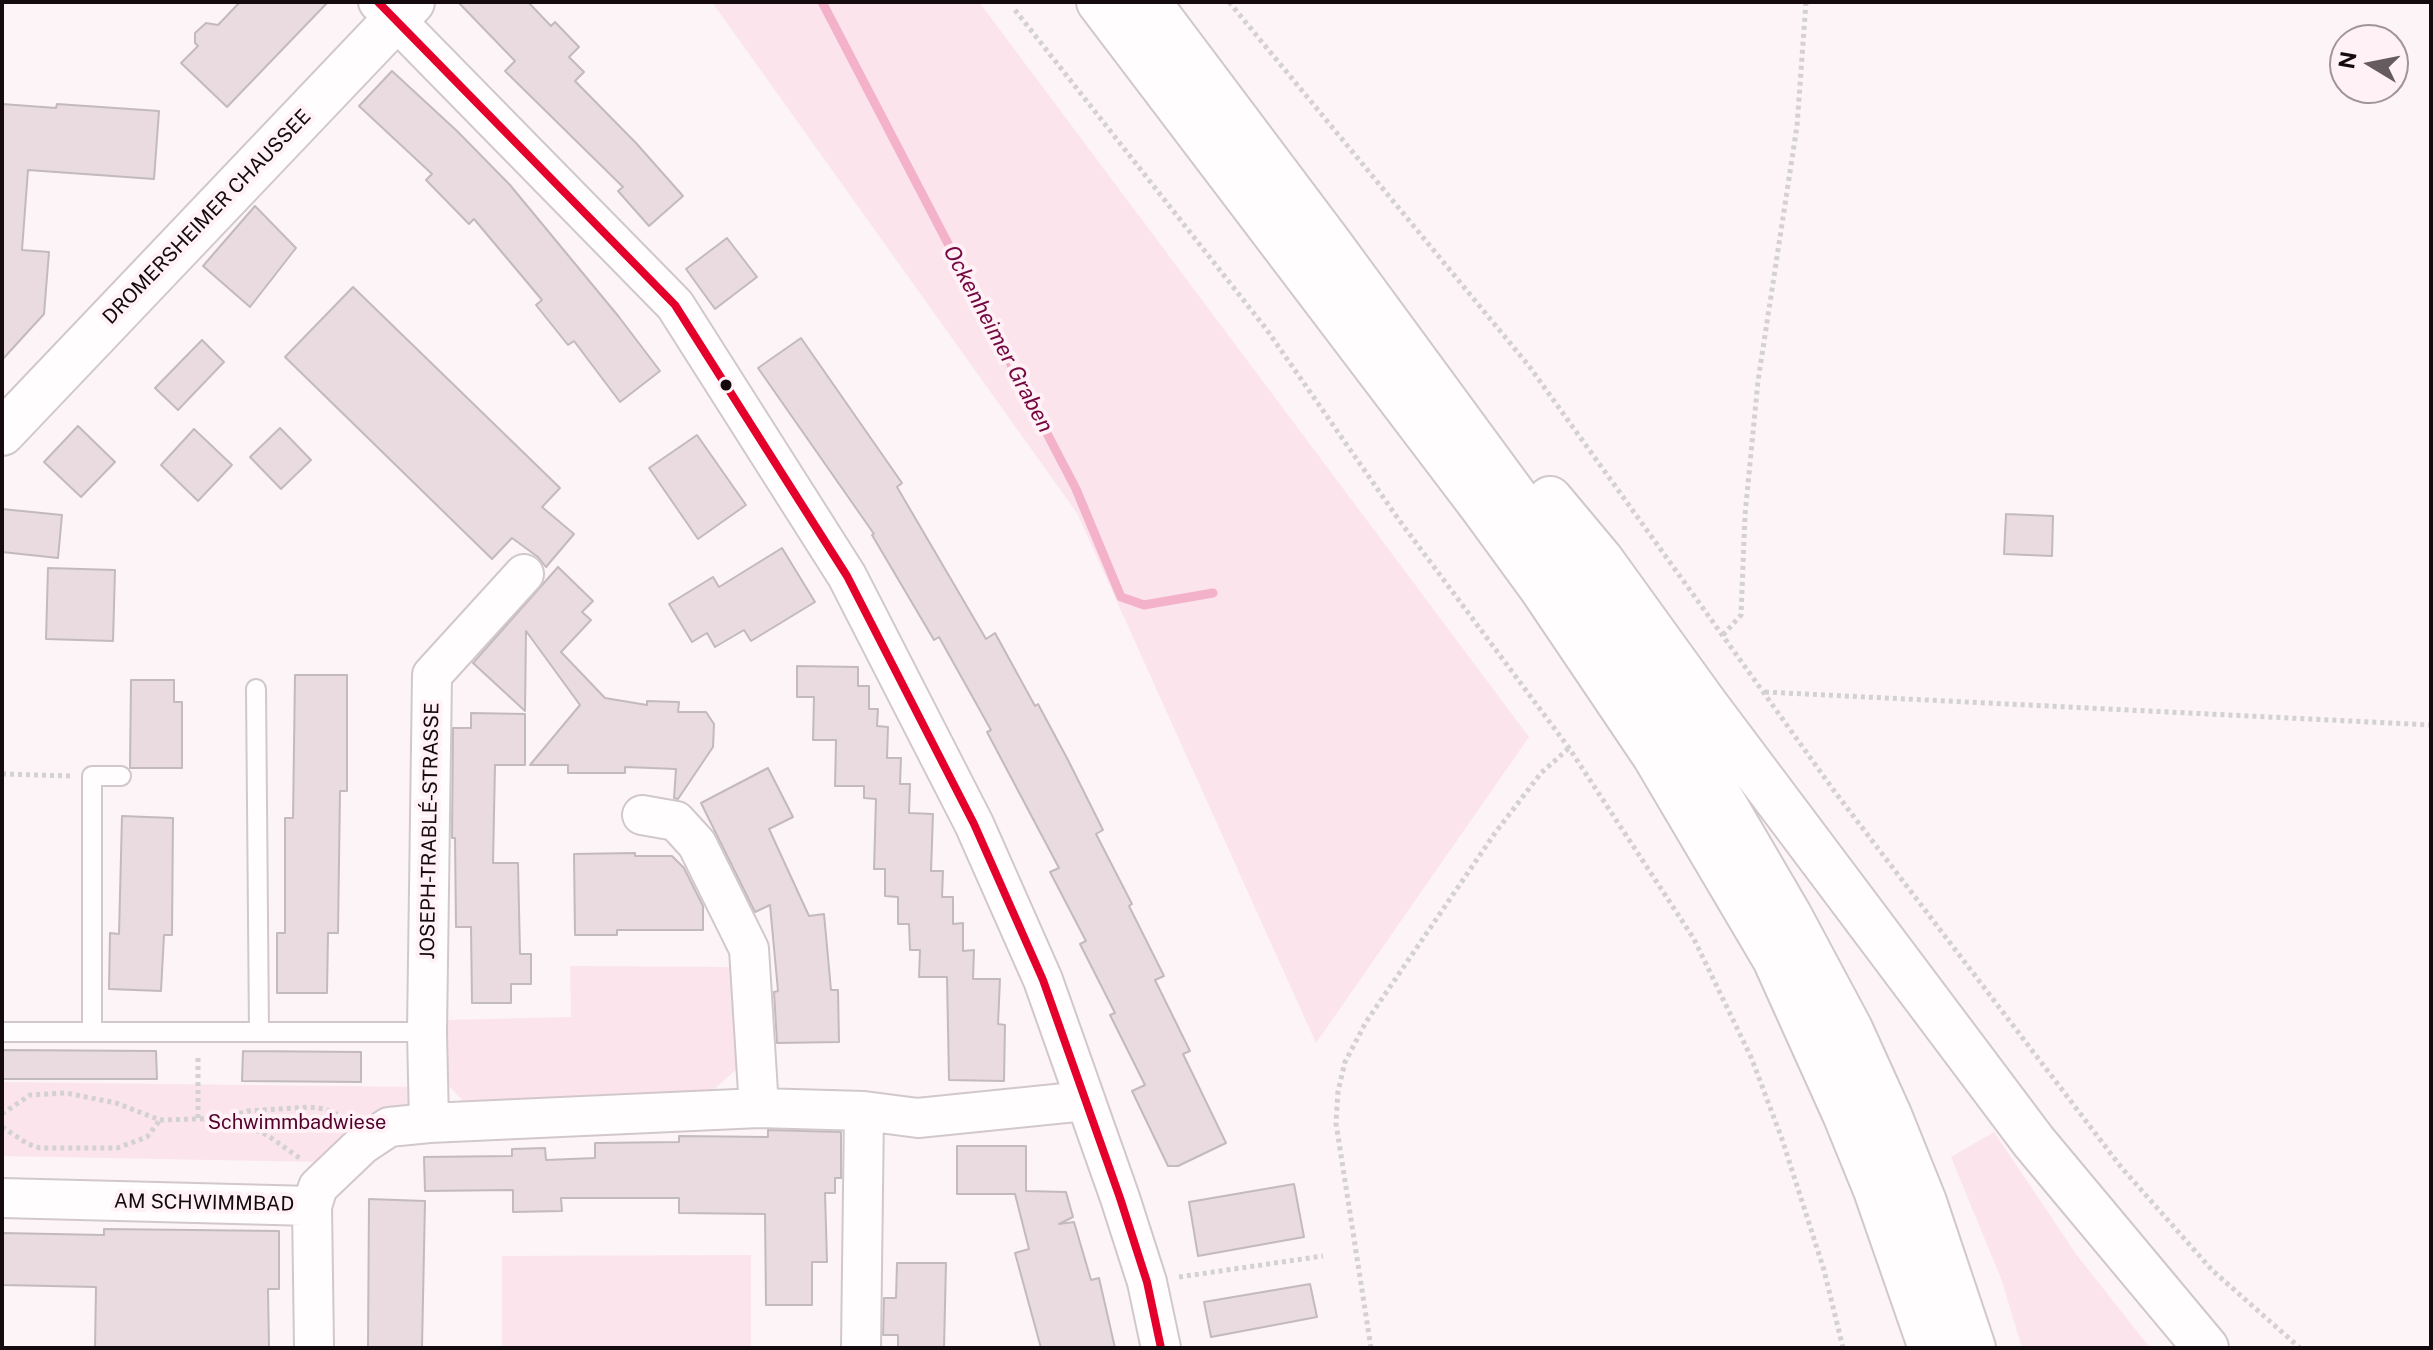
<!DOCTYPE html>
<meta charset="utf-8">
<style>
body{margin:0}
#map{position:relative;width:2433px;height:1350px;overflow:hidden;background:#fcf4f6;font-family:"Public Sans",sans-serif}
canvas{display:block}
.frame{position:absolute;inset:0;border:4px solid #150a0e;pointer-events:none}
.north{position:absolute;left:2329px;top:24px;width:80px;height:80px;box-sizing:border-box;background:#fff1f5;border:2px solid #a19599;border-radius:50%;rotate:280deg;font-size:22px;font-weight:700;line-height:32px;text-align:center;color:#150a0e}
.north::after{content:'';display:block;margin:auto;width:28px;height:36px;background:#665c5f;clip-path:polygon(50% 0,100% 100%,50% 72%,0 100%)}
</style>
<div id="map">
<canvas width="2433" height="1350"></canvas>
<div class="frame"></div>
<div class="north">N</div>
</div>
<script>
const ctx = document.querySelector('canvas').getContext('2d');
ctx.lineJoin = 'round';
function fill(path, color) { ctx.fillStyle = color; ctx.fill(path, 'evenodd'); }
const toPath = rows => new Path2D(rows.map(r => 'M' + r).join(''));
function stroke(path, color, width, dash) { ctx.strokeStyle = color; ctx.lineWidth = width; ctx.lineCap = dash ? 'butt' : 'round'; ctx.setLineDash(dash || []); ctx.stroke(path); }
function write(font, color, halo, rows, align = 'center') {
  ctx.font = font + ' "Public Sans",sans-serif'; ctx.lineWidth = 8; ctx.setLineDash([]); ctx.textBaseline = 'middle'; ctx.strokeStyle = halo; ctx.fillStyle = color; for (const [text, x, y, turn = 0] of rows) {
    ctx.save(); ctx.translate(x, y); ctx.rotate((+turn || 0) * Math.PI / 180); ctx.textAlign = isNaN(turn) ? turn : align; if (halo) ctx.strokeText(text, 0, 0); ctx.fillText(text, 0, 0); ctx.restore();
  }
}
fill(toPath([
 [712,2,979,2,1529,737,1316,1043,1077,513],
 [570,966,731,967,738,1032,736,1070,713,1090,463,1101,447,1084,446,1020,571,1017],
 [2,1082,416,1087,409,1103,351,1129,320,1162,2,1156],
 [1994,1132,2076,1254,2150,1348,2022,1348,2002,1281,1951,1157],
 [751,1255,751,1348,502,1348,502,1256]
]), '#fbe4ec');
stroke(toPath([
 [822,2,1076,489,1121,597,1144,605,1213,593]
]), '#f3b2c9', 9);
const building = toPath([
 [240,2,328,2,227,107,181,63,198,46,195,43,195,33,206,23,218,25,240,2],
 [458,2,528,2,551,26,555,22,579,47,569,57,584,72,575,81,636,143,683,196,649,226,618,191,623,187,505,71,515,61,458,2],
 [392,71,457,131,510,185,619,317,660,371,620,402,574,341,568,345,536,305,542,300,474,219,469,224,426,180,432,174,359,106,392,71],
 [2,104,56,108,57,104,159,111,154,179,28,170,22,250,49,252,44,314,2,360,2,104],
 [255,206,296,248,250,307,203,266,255,206],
 [727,238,757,277,715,309,686,269,727,238],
 [353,287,560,488,542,507,574,534,546,567,538,557,512,538,492,559,285,357,353,287],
 [801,338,902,483,897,487,986,639,995,633,1035,706,1038,704,1068,760,1103,830,1096,834,1132,904,1129,906,1164,976,1155,980,1190,1051,1183,1054,1226,1143,1178,1166,1168,1166,1132,1091,1145,1085,1110,1015,1115,1013,1080,944,1086,941,1050,872,1059,868,987,732,991,730,939,637,934,640,872,535,874,534,758,368,801,338],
 [202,340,224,362,178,410,155,388,202,340],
 [78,426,115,462,81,497,44,462,78,426],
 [280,428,311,460,281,489,250,457,280,428],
 [194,429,232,465,198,501,161,465,194,429],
 [697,435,746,505,698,539,649,468,697,435],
 [2,509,62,515,58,558,2,552,2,509],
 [2006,514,2053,516,2052,556,2004,554,2006,514],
 [782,548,815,602,751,641,744,630,715,647,707,633,692,642,669,604,713,577,719,587,782,548],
 [558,567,593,601,582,612,591,620,561,652,605,698,647,705,647,701,679,702,678,712,706,712,714,724,713,747,678,799,674,798,676,769,625,767,625,773,568,773,568,765,530,765,580,705,526,631,525,711,473,663,558,567],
 [48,568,115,570,113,641,46,639,48,568],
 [797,666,858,667,858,686,869,686,869,709,878,709,877,726,888,727,887,758,901,758,900,784,910,784,909,813,933,814,931,871,943,871,942,897,953,897,953,924,963,923,963,951,974,950,973,979,1000,979,998,1024,1005,1025,1004,1081,949,1080,947,977,919,977,920,950,910,950,909,924,898,924,898,897,885,896,885,869,874,869,876,799,864,798,864,786,835,786,836,740,813,740,814,697,797,697,797,666],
 [295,675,347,675,347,791,340,791,338,933,328,933,327,993,277,993,277,933,285,933,285,818,293,818,295,675],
 [131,680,174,680,174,702,182,702,182,768,130,768,131,680],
 [471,713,525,714,525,765,495,765,493,863,518,863,520,954,531,954,531,984,511,984,511,1003,472,1003,471,927,456,927,455,838,452,838,453,728,471,728,471,713],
 [768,768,793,817,769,829,809,916,824,914,831,990,838,990,839,1042,777,1043,774,992,778,991,770,905,755,912,701,803,768,768],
 [122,816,173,818,172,935,164,935,161,991,109,989,110,933,119,934,122,816],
 [635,853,635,856,672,856,684,868,703,906,703,930,617,930,617,935,575,935,574,854,635,853],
 [2,1050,156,1051,157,1079,2,1079,2,1050],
 [243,1051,361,1052,361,1082,242,1081,243,1051],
 [768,1130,841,1132,841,1178,835,1178,835,1193,825,1193,827,1262,812,1262,812,1305,766,1305,765,1214,679,1213,679,1198,561,1198,562,1211,513,1212,513,1190,425,1191,424,1157,512,1156,512,1149,545,1148,546,1160,595,1158,595,1143,679,1142,679,1136,768,1137,768,1130],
 [957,1146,1026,1146,1026,1191,1066,1192,1073,1217,1059,1224,1074,1222,1091,1280,1099,1278,1115,1348,1041,1348,1015,1253,1029,1249,1015,1194,957,1194,957,1146],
 [1294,1184,1304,1237,1198,1256,1189,1202,1294,1184],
 [369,1199,425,1201,422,1348,368,1348,369,1199],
 [104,1229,279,1231,279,1289,268,1289,269,1348,95,1348,96,1287,2,1285,2,1233,104,1235,104,1229],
 [897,1263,946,1263,944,1348,898,1348,898,1335,883,1335,884,1298,896,1298,897,1263],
 [1310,1284,1317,1317,1211,1337,1204,1302,1310,1284]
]);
fill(building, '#e9dbdf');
stroke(building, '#c3babd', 2);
const service = toPath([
 [256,689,259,1032],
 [2,1032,427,1032],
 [92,1032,92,776,121,776]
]);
const minor = toPath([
 [378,2,675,305,847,576,974,824,1043,980,1120,1198,1147,1282,1161,1348],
 [642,815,676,821,697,844,749,949,759,1108],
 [429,1123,759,1108,864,1111,918,1118,1085,1101],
 [2,1198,312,1206,314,1348],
 [312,1206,318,1187,362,1145,389,1127,429,1123,427,1032,432,675,524,574],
 [861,1348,864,1111]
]);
const tertiary = toPath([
 [2,433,412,2]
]);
const trunk = toPath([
 [1099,2,1481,505,1541,587,1655,756,1775,959,1845,1114,1876,1190,1931,1348],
 [1148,2,1329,243,1580,585,1653,692,1723,802,1789,915,1850,1029,1889,1115,1924,1202,1973,1348],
 [1550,499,1601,560,1705,704,2034,1142,2206,1348]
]);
stroke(service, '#d2c8cb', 22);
stroke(minor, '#d2c8cb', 42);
stroke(tertiary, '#d2c8cb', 48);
stroke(trunk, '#d2c8cb', 48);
stroke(toPath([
 [1229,2,1529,366,1835,792,2121,1167,2212,1270,2300,1348],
 [1015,10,1267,330,1399,520,1569,748,1694,939,1751,1057,1782,1139,1824,1270,1843,1348],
 [1723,635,1741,615,1745,515,1758,381,1797,126,1806,2],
 [1765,692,2431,725],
 [2,774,71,776],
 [2,1114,30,1095,66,1093,116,1103,160,1120,225,1118,248,1111,309,1107,325,1109,345,1118],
 [198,1118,198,1055],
 [226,1118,267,1135,301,1159],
 [2,1127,28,1144,40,1148,117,1148,147,1137,160,1120],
 [1179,1277,1323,1256],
 [1371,1348,1336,1123,1338,1091,1345,1062,1366,1022,1495,833,1541,773,1569,748]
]), '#d3d1d1', 5, [4, 4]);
stroke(service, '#fffdfe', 18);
stroke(minor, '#fffdfe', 38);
stroke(tertiary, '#fffdfe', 44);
stroke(trunk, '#fffdfe', 44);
stroke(toPath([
 [378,2,675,305,847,576,974,824,1043,980,1120,1198,1147,1282,1161,1348]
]), '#e4002b', 8);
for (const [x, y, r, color] of [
 [726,385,7,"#150a0e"]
]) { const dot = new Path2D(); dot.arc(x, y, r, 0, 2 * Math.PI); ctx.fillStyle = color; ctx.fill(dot); stroke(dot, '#fff1f5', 3); }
write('20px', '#150a0e', '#fff1f5', [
 ["DROMERSHEIMER CHAUSSEE",207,217,-46],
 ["JOSEPH-TRABLÉ-STRASSE",430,831,-89],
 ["AM SCHWIMMBAD",204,1203,1]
]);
write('20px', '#52012c', '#fff1f5', [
 ["Schwimmbadwiese",297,1123]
]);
write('italic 22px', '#740741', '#fff1f5', [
 ["Ockenheimer Graben",998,339,62]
]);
</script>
